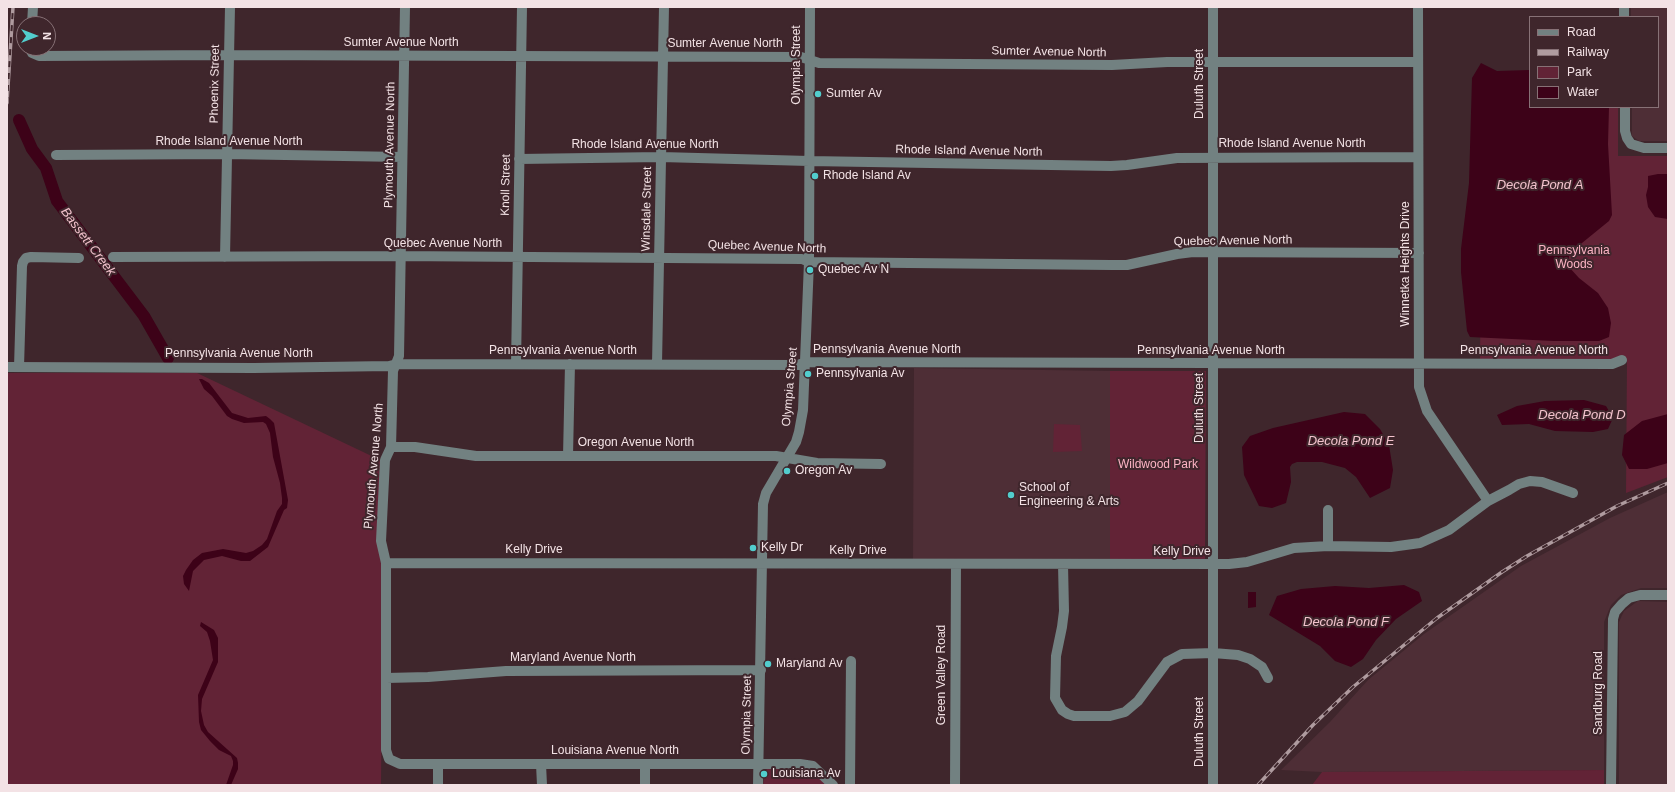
<!DOCTYPE html>
<style>
body{margin:0}
#map{position:relative;width:1675px;height:792px;overflow:hidden;background:#3f262c;font-family:Arial,sans-serif}
canvas{display:block}
.frame{position:absolute;inset:0;border:8px solid #f3e2e5;pointer-events:none}
.legend{position:absolute;left:1529px;top:16px;width:130px;height:92px;box-sizing:border-box;background:#3f262c;border:1px solid #877176;margin:0;padding:5px 7px;list-style:none;font-size:12px;color:#f3e2e5}
.legend li{display:flex;align-items:center;gap:8px;height:20px}
.legend b{width:20px;border:1px solid #877176}
.north{position:absolute;left:16px;top:16px;width:40px;height:40px;box-sizing:border-box;background:#3f262c;border:1px solid #877176;border-radius:50%;rotate:90deg;font-size:11px;font-weight:700;line-height:16px;text-align:center;color:#f3e2e5}
.north::after{content:'';display:block;margin:auto;width:14px;height:18px;background:#52cdcd;clip-path:polygon(50% 0,100% 100%,50% 72%,0 100%)}
</style>
<div id="map">
<canvas width="1675" height="792"></canvas>
<div class="frame"></div>
<ul class="legend">
<li><b style="height:5px;background:#728181"></b>Road</li>
<li><b style="height:5px;background:#af9b9f"></b>Railway</li>
<li><b style="height:11px;background:#622336"></b>Park</li>
<li><b style="height:11px;background:#3d0218"></b>Water</li>
</ul>
<div class="north">N</div>
</div>
<script>
const ctx = document.querySelector('canvas').getContext('2d');
ctx.lineJoin = 'round';
function fill(path, color) { ctx.fillStyle = color; ctx.fill(path, 'evenodd'); }
const toPath = rows => new Path2D(rows.map(r => 'M' + r).join(''));
function stroke(path, color, width, dash) { ctx.strokeStyle = color; ctx.lineWidth = width; ctx.lineCap = dash ? 'butt' : 'round'; ctx.setLineDash(dash || []); ctx.stroke(path); }
function write(font, color, halo, rows, align = 'center') {
  ctx.font = font + ' Arial,sans-serif'; ctx.lineWidth = 4; ctx.setLineDash([]); ctx.textBaseline = 'middle'; ctx.strokeStyle = halo; ctx.fillStyle = color; for (const [text, x, y, turn = 0] of rows) {
    ctx.save(); ctx.translate(x, y); ctx.rotate((+turn || 0) * Math.PI / 180); ctx.textAlign = isNaN(turn) ? turn : align; if (halo) ctx.strokeText(text, 0, 0); ctx.fillText(text, 0, 0); ctx.restore();
  }
}
fill(toPath([
 [1631,7,1668,7,1668,141,1639,141,1632,136,1632,107,1658,107,1658,17,1631,17],
 [914,368,1110,371,1110,559,913,559],
 [1668,492,1668,588,1641,588,1621,595,1611,605,1604,622,1604,770,1322,772,1281,770,1330,722,1368,680,1424,634,1521,566,1610,518],
 [1638,601,1668,602,1668,785,1619,785,1619,622,1624,611]
]), '#4e2e36');
fill(toPath([
 [1483,77,1530,107,1618,107,1618,156,1668,156,1668,477,1626,493,1627,359,1480,359],
 [1110,371,1206,371,1205,560,1110,559],
 [7,373,197,373,380,460,378,538,383,581,381,785,7,785],
 [1054,424,1080,425,1082,451,1053,452],
 [768,768,805,768,811,770,827,785,763,785,765,771],
 [1604,770,1604,785,1312,785,1322,772]
]), '#622336');
fill(toPath([
 [1481,63,1497,71,1530,70,1530,107,1609,107,1608,144,1612,215,1609,221,1582,243,1569,256,1569,267,1579,278,1598,293,1608,308,1611,323,1609,337,1599,341,1554,341,1470,337,1467,331,1461,272,1461,249,1469,183,1472,78],
 [1658,174,1668,174,1668,219,1655,217,1648,207,1646,195,1648,187,1648,176],
 [199,379,202,379,209,383,232,413,248,418,266,416,270,419,274,423,288,500,287,508,284,510,268,547,250,561,241,561,222,556,204,560,193,571,189,591,184,584,183,576,186,570,193,560,202,553,223,549,246,553,253,551,262,545,267,539,277,511,282,504,282,498,280,483,273,457,270,433,266,424,263,422,244,423,232,419,227,416,212,396,204,389],
 [1584,400,1606,406,1613,418,1608,429,1593,432,1555,431,1529,424,1502,425,1497,415,1517,406,1545,401],
 [1344,412,1365,414,1380,429,1389,445,1393,470,1390,488,1370,498,1356,477,1345,468,1322,462,1297,462,1292,464,1290,467,1291,482,1286,503,1272,508,1259,506,1244,475,1242,447,1250,436,1273,428],
 [1668,414,1668,463,1647,469,1629,469,1622,455,1624,435,1642,421],
 [1404,585,1419,592,1422,601,1396,619,1376,640,1363,659,1351,667,1335,661,1320,646,1269,615,1277,596,1301,589,1335,586,1369,588],
 [1248,592,1256,592,1256,607,1248,608],
 [201,622,214,630,218,638,218,662,202,699,201,711,204,725,208,732,237,758,238,763,238,769,231,785,226,785,233,765,233,761,231,756,219,750,210,741,201,730,199,722,198,695,213,660,210,641,207,632,200,626]
]), '#3d0218');
stroke(toPath([
 [19,120,32,149,46,168,57,201,144,316,168,358]
]), '#3d0218', 12);
stroke(toPath([
 [405,7,399,356,393,371,391,447,385,460,381,541,386,563,386,750,389,759,400,764,800,764,813,766,833,785],
 [1213,7,1213,785],
 [1418,7,1419,387,1427,411,1488,501],
 [1624,7,1624,17],
 [32,24,33,7],
 [30,48,32,53,39,56,229,55,801,57,819,63,1112,65,1167,62,1418,62],
 [1625,107,1625,131,1627,138,1631,144,1644,148,1668,148],
 [56,155,227,154,402,157],
 [519,159,661,157,809,161,1111,166,1127,165,1177,158,1418,157],
 [113,257,396,256,802,259,809,262,1111,265,1127,265,1177,254,1193,252,1419,253],
 [225,257,230,7],
 [516,364,522,7],
 [657,364,664,7],
 [7,367,254,368,389,366,397,364,798,365,806,362,1612,364,1622,360],
 [19,367,22,266,23,262,26,258,31,257,79,258],
 [391,447,415,447,476,456,776,456,817,463,881,464],
 [568,456,570,364],
 [1328,510,1328,546],
 [386,563,1229,564,1247,562,1294,548,1328,546,1391,547,1420,543,1449,530,1488,501,1509,490,1519,484,1530,481,1542,482,1573,493],
 [1063,564,1064,611,1062,627,1056,656,1055,698,1062,710,1068,714,1074,716,1110,716,1125,712,1138,701,1167,662,1182,654,1213,653,1238,655,1250,659,1262,667,1268,678],
 [386,678,428,677,506,671,761,670],
 [438,764,438,785],
 [541,764,542,785],
 [645,764,645,785],
 [758,785,763,504,766,493,796,442,799,432,803,410,809,262,810,7],
 [850,785,851,661],
 [955,785,956,564],
 [1611,785,1613,619,1615,612,1622,604,1629,598,1640,595,1668,595]
]), '#728181', 10);
const rail = toPath([
 [7,103,13,7],
 [1258,785,1313,725,1353,687,1437,618,1502,572,1527,556,1617,506,1668,483]
]);
stroke(rail, '#af9b9f', 3.5);
stroke(rail, '#3f262c', 2, [6]);
for (const [x, y, r, color] of [
 [818,94,4,"#52cdcd"],
 [815,176,4,"#52cdcd"],
 [810,270,4,"#52cdcd"],
 [808,374,4,"#52cdcd"],
 [787,471,4,"#52cdcd"],
 [1011,495,4,"#52cdcd"],
 [753,548,4,"#52cdcd"],
 [768,664,4,"#52cdcd"],
 [764,774,4,"#52cdcd"]
]) { const dot = new Path2D(); dot.arc(x, y, r, 0, 2 * Math.PI); ctx.fillStyle = color; ctx.fill(dot); stroke(dot, '#3f262c', 1.5); }
write('12px', '#f3e2e5', '#3f262c', [
 ["Sumter Avenue North",401,43],
 ["Sumter Avenue North",725,44],
 ["Sumter Avenue North",1049,52,1],
 ["Olympia Street",797,65,-90],
 ["Phoenix Street",215,84,-89],
 ["Duluth Street",1200,84,-90],
 ["Rhode Island Avenue North",229,142],
 ["Rhode Island Avenue North",1292,144],
 ["Plymouth Avenue North",390,145,-89],
 ["Rhode Island Avenue North",645,145],
 ["Rhode Island Avenue North",969,151,1],
 ["Knoll Street",506,185,-89],
 ["Winsdale Street",647,209,-89],
 ["Quebec Avenue North",1233,241,-1],
 ["Quebec Avenue North",443,244],
 ["Quebec Avenue North",767,247,2],
 ["Winnetka Heights Drive",1406,264,-90],
 ["Pennsylvania Avenue North",887,350],
 ["Pennsylvania Avenue North",563,351],
 ["Pennsylvania Avenue North",1211,351],
 ["Pennsylvania Avenue North",1534,351],
 ["Pennsylvania Avenue North",239,354],
 ["Olympia Street",790,387,-85],
 ["Duluth Street",1200,408,-90],
 ["Oregon Avenue North",636,443],
 ["Plymouth Avenue North",374,466,-85],
 ["Kelly Drive",534,550],
 ["Kelly Drive",858,551],
 ["Kelly Drive",1182,552],
 ["Maryland Avenue North",573,658],
 ["Green Valley Road",942,675,-90],
 ["Sandburg Road",1599,693,-90],
 ["Olympia Street",747,715,-89],
 ["Duluth Street",1200,732,-90],
 ["Louisiana Avenue North",615,751]
]);
write('12px', '#f3e2e5', '#3f262c', [
 ["Sumter Av",826,94],
 ["Rhode Island Av",823,176],
 ["Quebec Av N",818,270],
 ["Pennsylvania Av",816,374],
 ["Oregon Av",795,471],
 ["School of",1019,488],
 ["Engineering & Arts",1019,502],
 ["Kelly Dr",761,548],
 ["Maryland Av",776,664],
 ["Louisiana Av",772,774]
], 'left');
write('12px', '#fcb4c4', '#3f262c', [
 ["Pennsylvania",1574,251],
 ["Woods",1574,265],
 ["Wildwood Park",1158,465]
]);
write('italic 13px', '#f3c3cd', '#3f262c', [
 ["Decola Pond A",1540,185],
 ["Bassett Creek",88,242,53],
 ["Decola Pond D",1582,415],
 ["Decola Pond E",1351,441],
 ["Decola Pond F",1346,622]
]);
</script>
